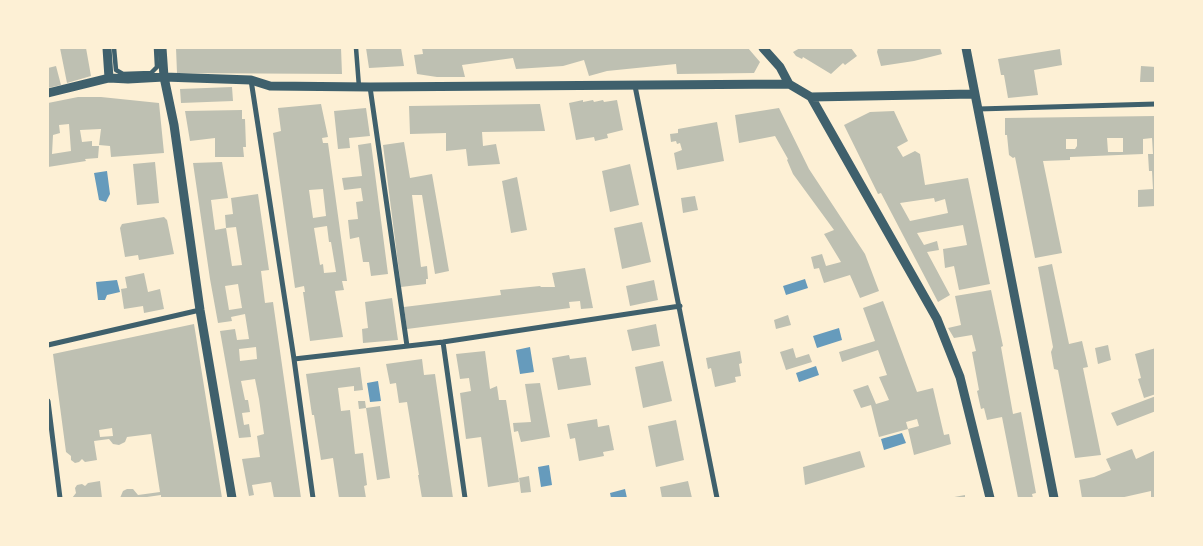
<!DOCTYPE html>
<style>
body{margin:0}
#map{position:relative;width:1203px;height:546px;overflow:hidden;background:#fdf0d5;font-family:"Asap Condensed",sans-serif}
canvas{display:block}
.frame{position:absolute;inset:0;border:49px solid #fdf0d5;pointer-events:none}
</style>
<div id="map">
<canvas width="1203" height="546"></canvas>
<div class="frame"></div>
</div>
<script>
const ctx = document.querySelector('canvas').getContext('2d');
ctx.lineJoin = 'round';
function fill(path, color) { ctx.fillStyle = color; ctx.fill(path, 'evenodd'); }
const toPath = rows => new Path2D(rows.map(r => 'M' + r).join(''));
function stroke(path, color, width, dash) { ctx.strokeStyle = color; ctx.lineWidth = width; ctx.lineCap = dash ? 'butt' : 'round'; ctx.setLineDash(dash || []); ctx.stroke(path); }
fill(toPath([
 [107,171,110,194,106,202,99,200,94,173],
 [805,279,808,288,786,295,783,286],
 [117,280,120,292,107,295,105,300,98,300,96,282],
 [839,328,842,340,817,348,813,336],
 [530,347,534,372,520,374,516,350],
 [816,366,819,375,799,382,796,373],
 [378,381,381,401,370,402,367,383],
 [902,433,906,443,884,450,881,439],
 [549,465,552,485,541,487,538,467],
 [625,489,627,498,611,498,610,493]
]), '#669bbc');
fill(toPath([
 [60,48,86,48,91,76,67,83],
 [176,48,341,48,342,74,177,73],
 [366,48,401,48,404,66,369,68],
 [422,48,450,48,450,49,460,48,748,48,760,62,754,73,677,74,676,64,607,71,589,76,584,60,563,66,516,69,513,58,462,65,465,77,437,77,417,74,414,55,423,54],
 [800,48,851,48,857,56,845,65,843,63,831,74,803,57,802,59,796,56,793,52],
 [878,48,940,48,942,54,914,61,881,66,877,52],
 [1060,49,1062,65,1034,70,1038,95,1008,98,1004,75,1001,75,998,59],
 [56,66,61,85,48,88,48,68],
 [1141,66,1156,67,1156,82,1140,82],
 [232,87,233,101,181,103,180,89],
 [78,97,101,97,159,103,164,153,111,157,110,146,99,145,101,129,80,130,82,142,92,141,92,146,99,146,98,158,85,159,86,161,48,167,48,103],
 [69,124,71,151,52,154,53,135,60,133,59,125],
 [583,100,583,102,593,100,594,102,603,100,604,102,617,100,623,130,607,134,608,138,595,141,594,137,576,140,569,103],
 [321,104,328,137,322,138,323,143,328,143,347,281,342,281,344,290,335,291,343,337,310,341,303,292,305,292,304,286,295,288,273,133,281,131,278,108],
 [323,189,326,216,313,218,309,190],
 [327,226,329,242,331,242,336,272,324,273,323,264,320,265,314,228],
 [540,104,545,131,482,132,483,146,496,144,500,164,468,166,466,149,446,151,446,133,410,134,409,106],
 [366,108,370,136,349,138,350,148,338,149,334,111],
 [779,108,809,169,865,254,879,291,860,298,850,275,824,283,819,268,814,269,811,257,822,254,826,266,841,262,824,234,834,230,793,174,787,160,788,159,775,136,739,143,735,115],
 [242,110,242,119,245,119,246,147,243,147,244,157,215,157,215,138,190,141,185,111],
 [894,111,908,141,897,147,903,157,915,151,920,154,925,185,968,178,990,284,959,290,954,266,945,268,943,249,967,245,963,225,917,233,924,245,937,241,939,250,927,252,950,295,938,302,881,193,878,194,844,125,870,112],
 [934,198,935,202,945,199,948,213,910,221,900,203],
 [1156,116,1156,206,1138,207,1138,190,1153,189,1152,171,1149,171,1148,154,1153,154,1152,138,1143,139,1143,154,1070,157,1070,160,1043,161,1062,253,1035,258,1015,157,1013,158,1009,155,1007,135,1005,135,1005,118],
 [1107,138,1123,138,1123,152,1108,152],
 [1066,139,1077,139,1077,146,1075,149,1066,149],
 [717,122,724,161,677,170,674,153,682,150,680,143,677,144,676,141,671,142,670,134,678,133,678,129],
 [404,142,410,178,432,174,449,271,435,274,422,195,412,195,421,267,427,266,428,279,426,279,426,284,401,287,383,145],
 [371,143,388,274,371,276,369,262,363,262,359,237,350,239,348,220,358,219,356,202,363,201,361,188,344,190,342,178,362,176,358,145],
 [155,162,159,203,137,205,133,164],
 [222,162,228,198,211,200,215,230,226,228,225,215,233,214,231,198,258,194,269,270,261,271,265,303,273,302,301,498,274,498,271,482,252,485,254,495,249,496,242,459,260,457,257,436,264,434,259,399,255,379,241,381,245,400,248,400,250,412,242,413,244,425,249,424,251,437,239,438,220,331,235,329,237,340,249,339,245,314,231,317,232,321,218,323,210,279,193,163],
 [236,227,242,265,232,266,226,228],
 [238,284,242,308,229,310,225,286],
 [256,347,257,359,240,361,239,349],
 [630,164,639,205,610,212,602,171],
 [517,177,527,230,511,233,502,181],
 [695,196,698,210,683,213,681,198],
 [164,217,167,220,174,254,139,260,138,255,125,257,120,228,122,224],
 [642,222,651,262,622,269,614,228],
 [1052,264,1069,344,1082,341,1088,367,1083,368,1101,455,1075,458,1058,370,1054,369,1051,352,1053,347,1038,267],
 [585,268,593,308,581,309,580,301,569,302,570,308,407,329,404,307,501,295,500,290,540,286,541,287,555,287,552,273],
 [144,273,148,292,160,289,164,309,144,313,143,306,124,309,121,289,127,288,125,277],
 [654,280,658,300,630,306,626,286],
 [991,290,1003,346,1001,347,1013,414,1021,412,1036,493,1032,494,1033,498,1018,498,1002,417,987,420,984,408,981,409,977,391,979,390,972,352,976,351,972,335,954,338,948,328,961,325,955,296],
 [392,298,398,340,363,343,362,329,368,328,365,302],
 [883,301,917,392,933,388,944,435,949,434,951,444,914,455,908,429,879,437,871,405,861,408,853,390,868,385,876,404,889,400,879,377,887,375,878,350,842,362,839,352,875,341,863,308],
 [917,419,919,426,908,429,906,422],
 [788,315,791,325,776,329,774,320],
 [194,324,222,498,161,498,161,495,140,498,120,498,123,491,127,489,133,489,138,495,160,492,151,434,127,437,125,442,119,445,113,444,109,439,94,441,97,460,85,462,82,459,79,462,75,463,71,460,71,456,66,452,53,354],
 [112,428,113,436,100,437,99,430],
 [656,324,660,346,632,351,627,330],
 [1108,345,1111,360,1098,364,1095,348],
 [793,348,796,358,809,354,812,362,786,370,780,352],
 [1156,348,1156,394,1144,398,1138,379,1141,378,1135,354],
 [485,351,490,389,497,386,499,400,506,400,519,482,488,487,481,437,466,439,460,393,471,391,469,378,460,379,456,354],
 [740,351,742,363,739,364,741,376,735,377,736,382,715,387,711,368,708,369,706,358],
 [569,355,570,359,586,357,591,385,558,390,552,358],
 [422,359,424,375,435,374,453,498,422,498,418,475,419,475,407,402,399,403,396,383,390,384,386,364],
 [663,361,672,401,643,408,635,367],
 [360,367,363,390,354,391,354,386,338,388,341,411,350,410,355,454,363,453,367,485,364,486,366,498,339,498,333,458,321,460,314,415,312,415,306,374],
 [540,383,550,437,521,442,518,431,514,432,513,423,531,422,525,384],
 [1156,396,1156,411,1117,426,1111,413],
 [358,401,365,401,366,408,380,406,390,478,377,480,366,408,359,409],
 [597,419,598,427,609,425,614,450,603,452,604,456,579,461,575,438,570,439,567,424],
 [676,420,684,460,656,467,648,426],
 [1132,449,1136,459,1156,450,1156,498,1151,498,1151,491,1120,498,1082,498,1079,480,1094,477,1111,470,1106,459],
 [860,451,865,467,805,485,803,467],
 [529,476,531,492,521,493,519,478],
 [100,481,102,498,72,498,76,493,75,488,77,485,82,484,85,486,88,483],
 [688,481,692,498,662,498,660,487],
 [965,495,965,498,949,498]
]), '#bec0b2');
stroke(toPath([
 [114,48,116,70,123,74,151,73,157,67,156,48],
 [356,48,359,87]
]), '#3f606c', 4.5);
stroke(toPath([
 [251,80,294,359,313,498],
 [635,86,717,498],
 [370,87,407,346],
 [978,109,1156,104],
 [443,342,465,498],
 [48,345,200,310],
 [294,359,443,342,680,306],
 [48,401,60,498]
]), '#3f606c', 5);
stroke(toPath([
 [107,48,109,78],
 [162,48,164,77,174,125,200,310,232,498],
 [763,48,780,67,789,84,811,97,937,319,960,377,990,498],
 [966,48,1054,498],
 [48,93,109,78,128,79,164,77,251,80,270,86,370,87,789,84],
 [811,97,974,94]
]), '#3f606c', 9);
</script>
